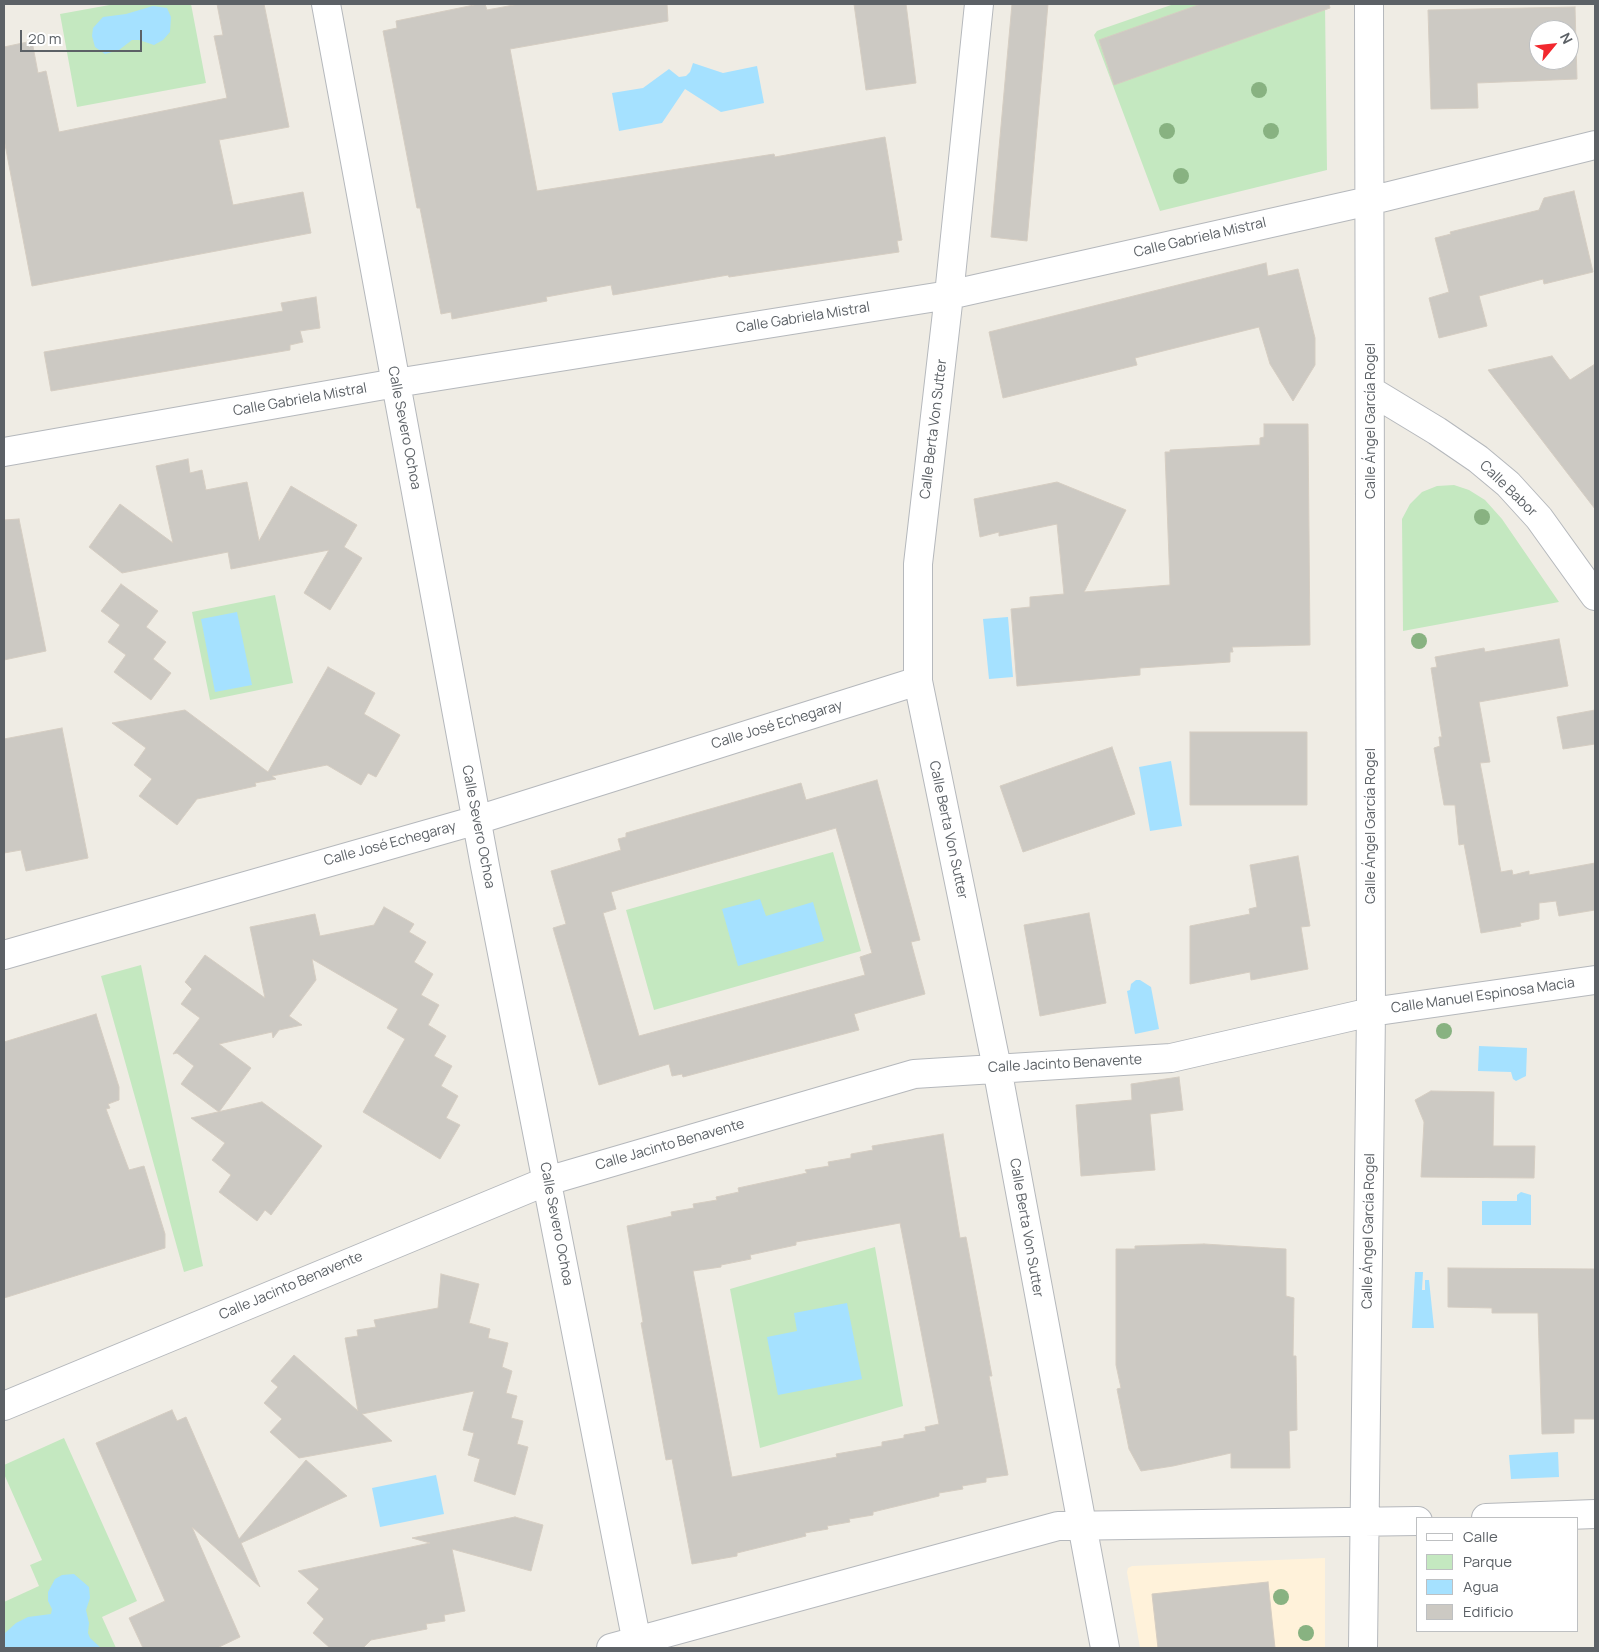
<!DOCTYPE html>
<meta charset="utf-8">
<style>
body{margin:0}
#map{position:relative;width:1599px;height:1652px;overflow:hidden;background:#efece4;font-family:Manrope,sans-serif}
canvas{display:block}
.frame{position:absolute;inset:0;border:5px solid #5c6166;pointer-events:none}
.legend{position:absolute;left:1416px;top:1517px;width:162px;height:115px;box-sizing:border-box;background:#fff;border:1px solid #bec0c2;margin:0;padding:6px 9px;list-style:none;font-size:15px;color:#5c6166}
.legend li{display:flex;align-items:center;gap:10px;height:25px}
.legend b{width:25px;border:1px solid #bec0c2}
.north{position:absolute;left:1529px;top:20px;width:50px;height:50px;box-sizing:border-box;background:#fff;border:1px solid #bec0c2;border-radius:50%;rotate:62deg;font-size:14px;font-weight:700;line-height:20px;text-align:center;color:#5c6166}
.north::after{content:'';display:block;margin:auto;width:18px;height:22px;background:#f2282e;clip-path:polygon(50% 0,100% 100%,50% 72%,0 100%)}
.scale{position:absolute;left:20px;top:30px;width:122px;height:22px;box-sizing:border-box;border:2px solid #5c6166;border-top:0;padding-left:6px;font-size:15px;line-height:18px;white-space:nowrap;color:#5c6166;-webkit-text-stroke:4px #fff;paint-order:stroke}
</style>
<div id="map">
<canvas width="1599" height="1652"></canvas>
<div class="frame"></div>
<ul class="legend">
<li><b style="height:6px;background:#fff"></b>Calle</li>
<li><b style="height:14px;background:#c4e8c0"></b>Parque</li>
<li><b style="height:14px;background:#a5e1ff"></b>Agua</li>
<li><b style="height:14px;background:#ccc9c3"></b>Edificio</li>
</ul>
<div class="north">N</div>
<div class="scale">20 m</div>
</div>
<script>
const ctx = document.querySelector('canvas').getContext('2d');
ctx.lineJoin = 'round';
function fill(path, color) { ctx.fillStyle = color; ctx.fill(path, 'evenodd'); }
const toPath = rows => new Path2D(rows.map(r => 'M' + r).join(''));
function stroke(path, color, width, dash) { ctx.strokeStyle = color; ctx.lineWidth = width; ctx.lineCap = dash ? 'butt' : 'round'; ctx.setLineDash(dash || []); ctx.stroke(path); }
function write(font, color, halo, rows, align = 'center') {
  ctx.font = font + ' Manrope,sans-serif'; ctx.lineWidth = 4; ctx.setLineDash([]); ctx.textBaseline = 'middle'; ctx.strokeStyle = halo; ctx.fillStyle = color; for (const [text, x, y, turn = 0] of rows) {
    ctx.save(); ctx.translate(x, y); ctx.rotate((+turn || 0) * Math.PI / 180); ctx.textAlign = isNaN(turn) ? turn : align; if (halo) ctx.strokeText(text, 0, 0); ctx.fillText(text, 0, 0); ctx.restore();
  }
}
fill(toPath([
 [1325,1558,1325,1648,1140,1648,1127,1572,1128,1568,1132,1566]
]), '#fff2da');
fill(toPath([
 [115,4,191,4,206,83,77,107,60,14],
 [1174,4,1325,4,1327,170,1160,211,1094,35,1097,31,1102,29],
 [1454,485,1469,490,1485,500,1502,519,1559,602,1403,631,1402,519,1410,504,1422,492,1437,486],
 [275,595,293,683,210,700,192,612],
 [833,852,861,951,654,1010,626,910],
 [141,965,203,1266,184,1272,101,976],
 [875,1247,903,1406,760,1448,730,1289],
 [64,1438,137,1601,102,1617,116,1648,4,1648,4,1602,39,1586,30,1565,42,1560,4,1474,4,1465]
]), '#c4e8c0');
fill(toPath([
 [153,6,167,8,171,17,170,32,163,40,154,45,139,40,132,40,119,50,105,54,95,47,92,36,93,28,103,17,126,14],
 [693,63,723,73,757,66,764,103,721,112,685,89,662,123,619,131,612,93,643,88,669,69,679,77,686,76,690,72],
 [237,612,252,685,215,692,201,619],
 [1008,617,1013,677,989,679,983,619],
 [1171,761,1182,826,1150,831,1139,767],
 [760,899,766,916,813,902,824,941,738,966,722,909],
 [1136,980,1140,980,1151,987,1159,1029,1135,1034,1127,991,1130,990,1131,984],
 [1479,1046,1527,1048,1526,1076,1516,1081,1513,1079,1511,1072,1478,1071],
 [1521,1192,1531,1195,1531,1225,1482,1225,1482,1201,1517,1201,1517,1195],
 [1415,1272,1423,1272,1422,1290,1425,1290,1425,1280,1429,1280,1434,1328,1412,1328],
 [847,1303,862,1379,778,1395,767,1337,797,1331,794,1313],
 [1558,1452,1559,1477,1511,1479,1509,1455],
 [436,1475,444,1514,380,1527,372,1488],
 [74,1574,89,1587,90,1598,86,1610,89,1623,88,1633,90,1638,101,1648,4,1648,4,1634,16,1623,28,1617,51,1614,52,1609,48,1601,48,1592,55,1579,62,1575]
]), '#a5e1ff');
const building = toPath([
 [217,4,264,4,289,127,219,140,233,205,303,192,311,233,32,286,4,139,4,47,32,41,38,73,46,71,59,132,227,98,214,36,223,35,217,4],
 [479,4,485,4,487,10,519,4,667,4,668,21,510,49,537,191,774,154,775,157,885,137,902,240,897,241,899,252,729,277,728,275,613,295,611,285,546,297,547,301,452,319,451,312,441,314,420,208,417,208,383,31,397,28,396,21,479,4],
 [854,4,906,4,916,83,866,90,854,4],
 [1012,4,1048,4,1027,241,991,237,1012,4],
 [1201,4,1329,4,1330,8,1114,85,1099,40,1201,4],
 [1575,7,1577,79,1477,83,1478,108,1431,109,1428,10,1575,7],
 [1539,30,1569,30,1569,60,1539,60,1539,30],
 [1574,191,1593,272,1544,284,1543,279,1479,296,1487,326,1439,338,1429,298,1449,292,1435,238,1451,234,1450,232,1539,210,1544,198,1574,191],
 [1266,263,1268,276,1298,269,1315,338,1315,365,1293,401,1270,364,1259,327,1135,358,1137,365,1003,398,989,332,1266,263],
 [316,297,320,328,300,331,303,342,290,345,290,350,51,391,44,352,283,311,281,303,316,297],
 [1552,356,1570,380,1595,364,1595,509,1488,370,1552,356],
 [1264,424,1308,424,1310,645,1232,647,1233,652,1230,652,1230,662,1140,668,1140,675,1017,686,1011,609,1030,607,1030,597,1064,594,1057,524,999,536,999,532,980,537,974,499,1057,482,1126,510,1084,592,1170,585,1165,452,1170,452,1170,450,1260,445,1260,438,1264,437,1264,424],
 [188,459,190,473,202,470,206,490,247,482,259,541,291,486,357,525,344,547,362,558,330,610,304,593,329,550,231,569,228,552,122,573,89,547,120,504,173,543,156,466,188,459],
 [19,519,46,651,4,660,4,520,19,519],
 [121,584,158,611,146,627,166,642,153,659,171,673,151,700,114,672,126,655,108,642,120,625,101,611,121,584],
 [1559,639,1568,686,1479,702,1490,762,1480,763,1501,872,1512,870,1513,875,1529,871,1529,875,1595,863,1595,910,1559,916,1556,901,1539,903,1539,919,1520,923,1521,926,1481,933,1464,844,1459,845,1455,805,1444,805,1434,748,1440,746,1439,737,1442,737,1431,668,1437,667,1435,657,1484,648,1485,652,1559,639],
 [328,667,375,693,364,714,400,735,376,777,368,773,361,785,327,765,272,776,276,779,255,783,256,786,197,799,177,825,139,796,152,779,134,765,146,748,112,723,185,710,268,772,328,667],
 [1595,710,1595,744,1563,749,1557,717,1595,710],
 [62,728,88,858,26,871,21,850,4,853,4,739,62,728],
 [1190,732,1307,732,1307,805,1190,805,1190,732],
 [1112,747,1135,814,1023,852,1000,786,1112,747],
 [877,780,920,940,911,942,925,994,854,1014,859,1030,683,1077,682,1074,672,1076,669,1064,599,1085,553,928,566,924,551,871,621,850,618,839,626,837,626,833,801,783,806,800,877,780],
 [836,828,872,953,860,957,865,975,639,1036,603,913,616,909,611,892,836,828],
 [1298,856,1310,926,1301,927,1308,969,1251,980,1250,972,1190,984,1190,926,1250,914,1249,909,1257,907,1250,865,1298,856],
 [384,907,414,924,409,932,426,942,414,962,433,974,421,995,439,1005,428,1025,446,1036,434,1056,452,1066,441,1086,458,1096,446,1118,460,1125,440,1159,363,1112,405,1039,387,1028,398,1009,312,959,316,980,289,1016,302,1025,279,1030,273,1038,272,1032,219,1044,251,1068,219,1112,181,1084,194,1066,177,1053,173,1054,200,1018,181,1004,192,989,185,982,205,955,265,998,250,927,315,914,320,936,374,925,384,907],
 [1089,913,1106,1003,1040,1016,1024,925,1089,913],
 [96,1014,119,1087,119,1100,108,1104,110,1108,106,1109,129,1170,144,1166,165,1234,165,1248,4,1298,4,1042,96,1014],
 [1179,1077,1183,1110,1150,1114,1155,1170,1081,1176,1076,1105,1132,1100,1131,1084,1179,1077],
 [1431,1091,1494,1092,1493,1146,1535,1146,1534,1178,1421,1177,1424,1122,1415,1100,1431,1091],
 [262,1102,322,1146,271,1215,265,1210,257,1221,219,1192,231,1175,212,1160,225,1143,191,1118,262,1102],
 [943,1134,960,1238,966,1237,992,1376,989,1376,1008,1475,986,1478,986,1482,962,1486,963,1489,939,1493,939,1496,873,1512,873,1515,849,1519,850,1522,827,1526,828,1529,805,1533,806,1536,737,1553,737,1556,692,1564,672,1459,666,1460,641,1323,643,1322,627,1226,672,1216,671,1212,694,1208,693,1204,717,1200,716,1197,739,1192,738,1188,807,1173,805,1170,829,1166,828,1162,851,1158,851,1154,873,1150,872,1146,943,1134],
 [900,1223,939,1424,925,1427,926,1431,904,1435,904,1438,882,1442,882,1446,836,1454,837,1457,732,1477,693,1271,721,1267,721,1265,751,1259,750,1255,796,1245,796,1242,900,1223],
 [1204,1244,1286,1249,1286,1296,1294,1298,1293,1356,1296,1356,1297,1430,1289,1431,1290,1468,1231,1468,1231,1453,1173,1466,1141,1471,1129,1449,1117,1389,1121,1388,1116,1365,1116,1249,1135,1249,1135,1246,1204,1244],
 [1448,1268,1595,1269,1595,1419,1574,1419,1574,1433,1542,1434,1538,1313,1492,1313,1492,1308,1448,1307,1448,1268],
 [441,1274,479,1284,469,1323,490,1329,488,1338,508,1343,502,1367,512,1371,506,1393,517,1396,511,1418,523,1421,517,1444,528,1447,515,1495,474,1481,480,1459,468,1455,474,1433,463,1430,474,1391,362,1414,392,1441,299,1458,270,1432,282,1419,264,1403,278,1387,271,1381,294,1355,358,1411,345,1338,358,1336,357,1330,376,1327,374,1320,438,1308,441,1274],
 [172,1410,177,1421,186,1417,239,1539,306,1460,347,1496,241,1543,260,1587,192,1527,240,1637,217,1648,143,1648,129,1618,165,1601,96,1443,172,1410],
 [515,1517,543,1525,531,1571,452,1549,465,1611,444,1615,445,1621,426,1624,427,1629,371,1640,363,1648,330,1648,313,1633,324,1619,307,1603,319,1589,298,1571,430,1543,412,1538,515,1517],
 [1268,1582,1275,1648,1158,1648,1152,1594,1268,1582]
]);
fill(building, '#ccc9c3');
stroke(building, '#d5cdc2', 1);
const street = toPath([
 [326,4,485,866,638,1648],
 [979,4,949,295,918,564,918,681,997,1068,1105,1648],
 [1371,391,1437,431,1478,459,1508,484,1539,518,1595,596],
 [4,452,396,383,949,295,1369,201,1595,145],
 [4,955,477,820,918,681],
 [4,1406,547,1181,914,1074,1171,1058,1371,1012,1595,980],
 [1486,1518,1595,1514],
 [611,1648,1058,1526,1418,1521],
 [1363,1648,1371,1012,1369,4]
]);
stroke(street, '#b5b8bc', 30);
stroke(street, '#fff', 28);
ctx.fillStyle = '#88b281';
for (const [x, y] of [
 [1259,90],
 [1167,131],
 [1271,131],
 [1181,176],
 [1482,517],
 [1419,641],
 [1444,1031],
 [1281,1597],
 [1306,1633]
]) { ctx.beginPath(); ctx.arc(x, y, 8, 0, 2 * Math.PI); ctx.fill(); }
write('14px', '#5c6166', '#fff', [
 ["Calle Gabriela Mistral",1200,238,-13],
 ["Calle Gabriela Mistral",803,318,-9],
 ["Calle Gabriela Mistral",300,400,-10],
 ["Calle Ángel García Rogel",1371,421,-90],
 ["Calle Severo Ochoa",404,428,79],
 ["Calle Berta Von Sutter",934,429,-83],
 ["Calle Babor",1508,489,44],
 ["Calle José Echegaray",777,725,-17],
 ["Calle Ángel García Rogel",1371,826,-90],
 ["Calle Severo Ochoa",478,827,79],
 ["Calle Berta Von Sutter",948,830,78],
 ["Calle José Echegaray",390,844,-15],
 ["Calle Manuel Espinosa Macia",1483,996,-8],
 ["Calle Jacinto Benavente",1065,1064,-3],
 ["Calle Jacinto Benavente",670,1145,-16],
 ["Calle Severo Ochoa",556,1224,79],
 ["Calle Berta Von Sutter",1026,1228,80],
 ["Calle Ángel García Rogel",1369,1231,-89],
 ["Calle Jacinto Benavente",291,1286,-23]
]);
</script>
